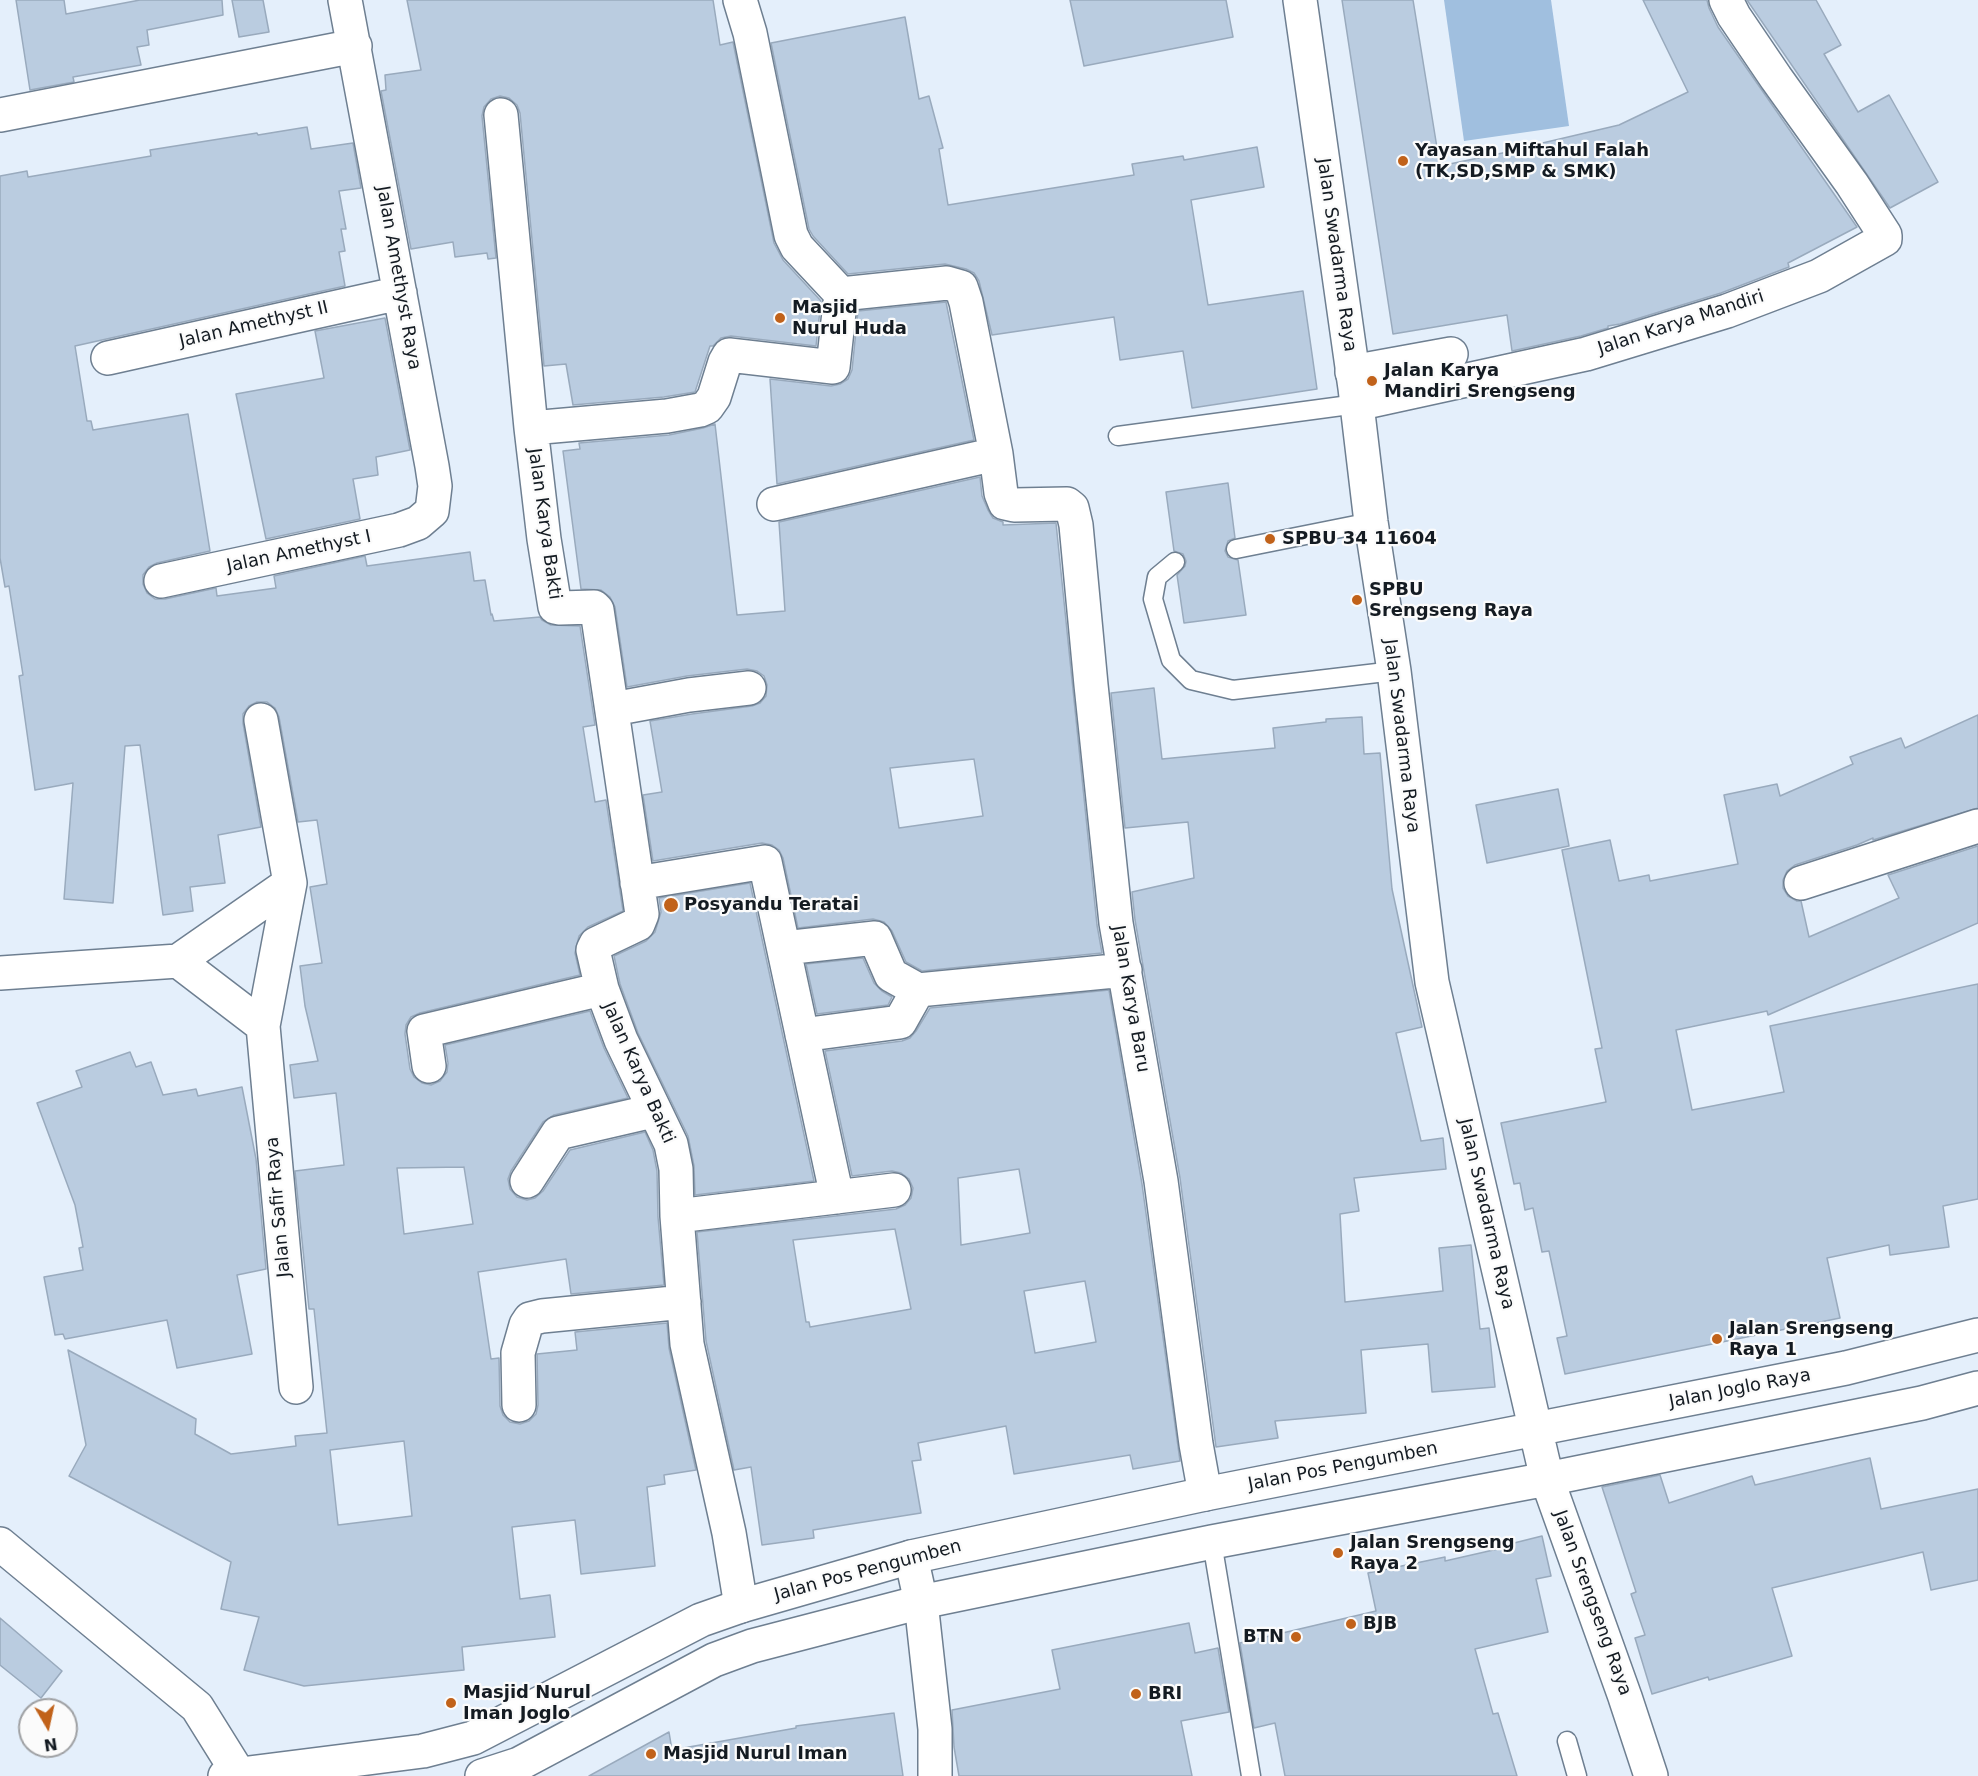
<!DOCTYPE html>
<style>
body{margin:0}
#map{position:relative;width:1978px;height:1776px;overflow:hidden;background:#e4effb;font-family:"DejaVu Sans",sans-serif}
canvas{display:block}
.north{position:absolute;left:18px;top:1698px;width:60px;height:60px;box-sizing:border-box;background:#fbfbfb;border:2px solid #9fa1a4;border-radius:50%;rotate:171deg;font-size:16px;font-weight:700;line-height:24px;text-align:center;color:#141b22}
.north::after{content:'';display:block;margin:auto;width:21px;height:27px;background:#c1621a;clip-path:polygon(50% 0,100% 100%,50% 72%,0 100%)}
</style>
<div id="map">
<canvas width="1978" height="1776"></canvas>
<div class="north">N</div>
</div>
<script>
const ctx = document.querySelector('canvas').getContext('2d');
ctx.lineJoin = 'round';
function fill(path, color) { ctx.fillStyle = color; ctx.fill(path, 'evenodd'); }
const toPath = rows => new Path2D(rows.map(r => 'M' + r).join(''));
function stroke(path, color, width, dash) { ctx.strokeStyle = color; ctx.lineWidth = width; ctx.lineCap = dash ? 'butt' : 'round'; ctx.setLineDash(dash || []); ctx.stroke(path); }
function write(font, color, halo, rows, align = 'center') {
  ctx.font = font + ' "DejaVu Sans",sans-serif'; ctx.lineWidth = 4.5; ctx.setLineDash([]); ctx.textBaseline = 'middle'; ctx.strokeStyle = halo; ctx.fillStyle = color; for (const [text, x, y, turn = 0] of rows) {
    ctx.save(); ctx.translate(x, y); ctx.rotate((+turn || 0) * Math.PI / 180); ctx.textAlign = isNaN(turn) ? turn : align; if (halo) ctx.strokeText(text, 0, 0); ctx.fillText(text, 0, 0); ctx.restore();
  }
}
fill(toPath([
 [1444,0,1551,0,1569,126,1464,141]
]), '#a0bfdf');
const building = toPath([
 [16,0,64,0,66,14,140,0,222,0,223,15,147,30,149,45,137,47,141,65,73,77,74,82,30,90,16,0],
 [232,0,263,0,269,32,239,37,232,0],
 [407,0,713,0,720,45,733,42,774,243,783,260,821,301,816,346,731,336,721,338,713,346,710,346,695,392,664,397,573,405,566,364,544,366,520,113,517,105,509,98,500,96,491,99,484,107,482,116,496,258,488,259,487,253,455,257,453,242,411,249,381,91,386,90,385,75,421,70,407,0],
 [1070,0,1226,0,1233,37,1084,66,1070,0],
 [1342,0,1413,0,1440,166,1517,150,1517,149,1619,125,1688,92,1643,0,1707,0,1709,8,1718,27,1857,227,1788,263,1789,267,1721,293,1620,324,1608,326,1608,328,1581,336,1512,351,1507,315,1393,334,1342,0],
 [1747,0,1816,0,1841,45,1824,54,1858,112,1889,95,1938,182,1890,208,1747,0],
 [905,17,919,99,929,96,943,148,939,149,948,205,1134,175,1132,164,1183,156,1184,160,1257,147,1264,187,1191,200,1208,305,1303,291,1317,389,1192,408,1183,351,1120,360,1114,317,992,335,979,281,974,273,966,269,945,264,848,274,813,236,809,229,771,43,905,17],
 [307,127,311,149,353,143,361,188,339,191,346,229,341,229,345,251,339,252,345,286,75,346,87,421,91,421,93,430,188,414,210,551,157,563,149,567,143,575,143,584,147,593,155,599,165,599,216,588,217,596,276,588,274,576,365,556,367,566,470,552,474,581,485,580,491,615,492,614,494,621,540,617,542,620,551,625,580,626,595,725,583,727,595,802,606,800,623,911,588,927,579,936,575,953,580,975,420,1013,411,1017,406,1025,405,1034,410,1069,414,1077,422,1083,431,1085,440,1081,447,1072,448,1063,445,1045,590,1011,604,1048,628,1098,554,1115,543,1122,511,1171,508,1179,510,1189,517,1197,527,1200,535,1198,543,1191,570,1150,645,1132,653,1150,657,1171,658,1217,664,1285,571,1294,566,1259,478,1272,491,1359,499,1358,500,1406,503,1415,510,1422,520,1424,529,1421,536,1414,538,1405,537,1354,577,1350,575,1332,667,1323,669,1348,696,1470,664,1475,665,1484,647,1487,655,1566,581,1574,575,1520,512,1527,520,1599,550,1595,555,1637,462,1647,464,1670,304,1686,244,1670,259,1617,221,1609,231,1562,69,1476,86,1445,68,1350,196,1419,195,1434,231,1454,296,1446,295,1436,327,1433,314,1309,309,1309,295,1171,344,1165,336,1093,294,1098,290,1065,318,1061,305,1006,300,966,322,963,310,887,327,884,317,820,298,822,279,717,275,708,267,702,257,702,249,706,243,714,243,723,261,827,218,835,225,883,190,887,193,911,163,915,140,745,125,746,113,903,64,899,73,783,35,790,19,676,23,675,9,586,5,587,0,558,0,176,27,171,28,177,151,156,150,150,257,133,258,135,307,127],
 [464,1167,473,1224,404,1234,397,1168,464,1167],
 [404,1441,412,1516,338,1525,330,1450,404,1441],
 [946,302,974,440,777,484,770,379,831,386,840,384,848,379,852,370,858,311,946,302],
 [385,318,410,450,376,457,378,475,353,479,360,519,266,539,236,394,324,378,315,331,385,318],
 [715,424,737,615,785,611,779,522,980,477,982,496,988,510,993,518,1003,522,1003,525,1056,523,1097,925,1102,953,922,971,906,962,892,931,884,922,873,919,798,928,783,858,779,850,772,845,762,843,653,861,643,795,662,792,650,721,692,714,752,706,760,703,766,696,767,685,764,676,757,671,747,669,687,676,627,687,615,607,610,597,601,590,581,589,563,451,580,449,579,443,669,435,703,428,715,424],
 [974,759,983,816,899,828,890,768,974,759],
 [1228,483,1235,538,1228,541,1225,551,1228,557,1238,560,1246,615,1184,623,1177,575,1185,566,1186,561,1183,554,1174,551,1166,492,1228,483],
 [1154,688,1162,759,1275,748,1273,728,1326,722,1326,719,1362,717,1364,754,1380,753,1392,889,1422,1027,1396,1033,1421,1141,1443,1138,1446,1169,1354,1178,1359,1211,1340,1214,1345,1302,1443,1291,1439,1248,1471,1245,1480,1329,1489,1328,1495,1387,1432,1392,1428,1344,1361,1350,1366,1413,1275,1421,1278,1438,1216,1447,1180,1178,1135,920,1132,892,1194,878,1188,822,1125,828,1111,693,1154,688],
 [1978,715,1978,808,1873,840,1873,838,1857,845,1795,865,1787,871,1783,880,1783,888,1788,896,1797,901,1801,901,1809,937,1899,898,1888,875,1978,846,1978,923,1768,1015,1767,1011,1676,1030,1692,1110,1784,1092,1770,1026,1978,984,1978,1199,1943,1206,1949,1247,1890,1255,1889,1245,1827,1258,1840,1318,1565,1374,1557,1338,1567,1336,1549,1251,1542,1252,1533,1208,1525,1210,1520,1183,1514,1184,1501,1123,1606,1102,1595,1049,1602,1048,1562,850,1610,840,1619,881,1649,875,1650,881,1738,864,1724,795,1777,784,1780,796,1853,764,1850,757,1901,738,1905,748,1978,715],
 [1558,789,1569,846,1487,863,1476,805,1558,789],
 [750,883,814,1181,695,1195,694,1166,688,1136,638,1033,620,984,614,956,646,941,655,932,661,912,659,898,750,883],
 [863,958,874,983,882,991,892,997,888,1005,817,1014,806,964,863,958],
 [1109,990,1142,1184,1180,1461,1133,1469,1130,1455,1014,1474,1006,1426,918,1443,921,1460,912,1461,921,1513,813,1530,814,1538,762,1545,751,1467,734,1470,706,1341,697,1232,896,1209,905,1205,911,1198,913,1188,909,1179,901,1173,892,1171,852,1176,825,1051,902,1041,910,1038,916,1031,930,1008,1109,990],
 [1019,1169,1030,1233,961,1245,958,1178,1019,1169],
 [895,1229,911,1309,810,1327,809,1322,806,1322,793,1240,895,1229],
 [1085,1281,1096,1342,1035,1353,1024,1291,1085,1281],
 [130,1052,136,1067,151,1062,163,1095,196,1089,198,1096,242,1087,256,1159,266,1269,237,1275,252,1354,177,1368,167,1320,65,1339,63,1334,55,1335,44,1277,83,1270,79,1248,83,1247,75,1205,37,1103,82,1087,76,1071,130,1052],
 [1870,1458,1881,1509,1978,1489,1978,1580,1931,1590,1923,1552,1772,1588,1792,1656,1709,1680,1708,1677,1652,1694,1635,1638,1645,1635,1631,1594,1636,1592,1602,1487,1660,1475,1669,1503,1752,1476,1755,1485,1870,1458],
 [1542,1536,1551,1576,1536,1579,1548,1632,1475,1649,1493,1714,1498,1713,1517,1776,1285,1776,1275,1723,1254,1728,1240,1643,1376,1611,1368,1573,1445,1557,1445,1561,1511,1546,1510,1544,1542,1536],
 [0,1618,62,1671,41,1698,0,1665,0,1618],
 [1189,1623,1195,1653,1218,1648,1229,1712,1181,1721,1192,1776,959,1776,954,1747,952,1710,1060,1689,1052,1650,1189,1623],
 [894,1713,903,1776,589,1776,669,1732,672,1750,796,1728,796,1726,894,1713]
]);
fill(building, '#bacce0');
stroke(building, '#99aabd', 1.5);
const lane = toPath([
 [1118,436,1357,404],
 [1236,549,1371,522],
 [1175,562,1157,577,1153,599,1171,660,1191,680,1233,690,1394,671],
 [1212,1542,1251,1776],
 [1567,1741,1577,1776]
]);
const street = toPath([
 [740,0,750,33,791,235,797,247,841,294],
 [0,115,355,46],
 [501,115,531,428,544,539,555,607,560,608,594,607,597,610,642,914,638,924,596,944,593,950,602,989,621,1040,671,1144,676,1169,677,1216,687,1344,729,1533,741,1606],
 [108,358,400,293],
 [1352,372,1451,354],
 [1357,404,1586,354,1727,311,1819,276,1885,239,1885,235,1852,184,1776,78,1734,16,1726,0],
 [531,428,667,416,700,410,707,407,714,397,725,362,729,355,833,367,841,294,947,283,961,287,966,302,996,454,1001,493,1005,503,1014,505,1067,504,1072,508,1076,525,1091,685,1116,923,1161,1181,1196,1444,1205,1494],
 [774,504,996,454],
 [161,581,399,530,418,523,432,511,435,486,432,466,345,0],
 [613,709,689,695,749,688],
 [261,720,290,883,263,1026,296,1387],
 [637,883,765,862,837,1197],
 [1801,883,1978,826],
 [784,948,875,938,891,975,918,990,1125,970],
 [178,961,263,1026],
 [0,973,178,961,290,883],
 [802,1035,900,1022,918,990],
 [429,1066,424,1031,602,989],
 [527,1181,558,1133,653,1111],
 [677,1216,894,1190],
 [519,1405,518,1353,526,1325,530,1319,542,1316,684,1302],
 [911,1557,921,1602,935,1729,935,1776]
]);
const secondary = toPath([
 [1300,0,1355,388,1371,522,1394,671,1432,982,1547,1479,1625,1697,1651,1776],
 [0,1544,197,1707,240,1776],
 [225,1776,423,1751,473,1738,701,1620,741,1606,911,1557,1205,1494,1846,1368,1978,1335],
 [482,1776,519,1764,714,1660,752,1646,921,1602,1212,1542,1547,1479,1922,1403,1978,1388]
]);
stroke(lane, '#6e7f91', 21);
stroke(street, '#6e7f91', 36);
stroke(secondary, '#6e7f91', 36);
stroke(lane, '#fff', 18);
stroke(street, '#fff', 33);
stroke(secondary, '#fff', 33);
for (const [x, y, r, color] of [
 [1403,161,6,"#c1621a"],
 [780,318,6,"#c1621a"],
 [1372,381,6,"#c1621a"],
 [1270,539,6,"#c1621a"],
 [1357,600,6,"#c1621a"],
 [671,905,8,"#c1621a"],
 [1717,1339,6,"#c1621a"],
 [1338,1553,6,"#c1621a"],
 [1351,1624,6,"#c1621a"],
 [1296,1637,6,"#c1621a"],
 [1136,1694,6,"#c1621a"],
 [451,1703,6,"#c1621a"],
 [651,1754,6,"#c1621a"]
]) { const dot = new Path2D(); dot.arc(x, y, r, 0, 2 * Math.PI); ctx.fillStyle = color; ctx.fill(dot); stroke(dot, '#fbfbfb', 2); }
write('bold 18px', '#141b22', '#fbfbfb', [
 ["Yayasan Miftahul Falah",1415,151],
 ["(TK,SD,SMP & SMK)",1415,172],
 ["Masjid",792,308],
 ["Nurul Huda",792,329],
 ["Jalan Karya",1384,371],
 ["Mandiri Srengseng",1384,392],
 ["SPBU 34 11604",1282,539],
 ["SPBU",1369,590],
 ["Srengseng Raya",1369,611],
 ["Posyandu Teratai",684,905],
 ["Jalan Srengseng",1729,1329],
 ["Raya 1",1729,1350],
 ["Jalan Srengseng",1350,1543],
 ["Raya 2",1350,1564],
 ["BJB",1363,1624],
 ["BTN",1284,1637,"right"],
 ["Masjid Nurul",463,1693],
 ["Iman Joglo",463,1714],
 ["BRI",1148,1694],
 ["Masjid Nurul Iman",663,1754]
], 'left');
write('18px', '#141b22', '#fbfbfb', [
 ["Jalan Swadarma Raya",1336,255,82],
 ["Jalan Amethyst Raya",398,278,80],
 ["Jalan Karya Mandiri",1681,323,-18],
 ["Jalan Amethyst II",254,325,-13],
 ["Jalan Karya Bakti",544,524,82],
 ["Jalan Amethyst I",299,552,-12],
 ["Jalan Swadarma Raya",1401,736,83],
 ["Jalan Karya Baru",1130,999,80],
 ["Jalan Karya Bakti",638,1073,66],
 ["Jalan Safir Raya",279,1207,-95],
 ["Jalan Swadarma Raya",1486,1214,77],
 ["Jalan Joglo Raya",1740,1389,-11],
 ["Jalan Pos Pengumben",1343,1467,-11],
 ["Jalan Pos Pengumben",868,1571,-15],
 ["Jalan Srengseng Raya",1592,1603,70]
]);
</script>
